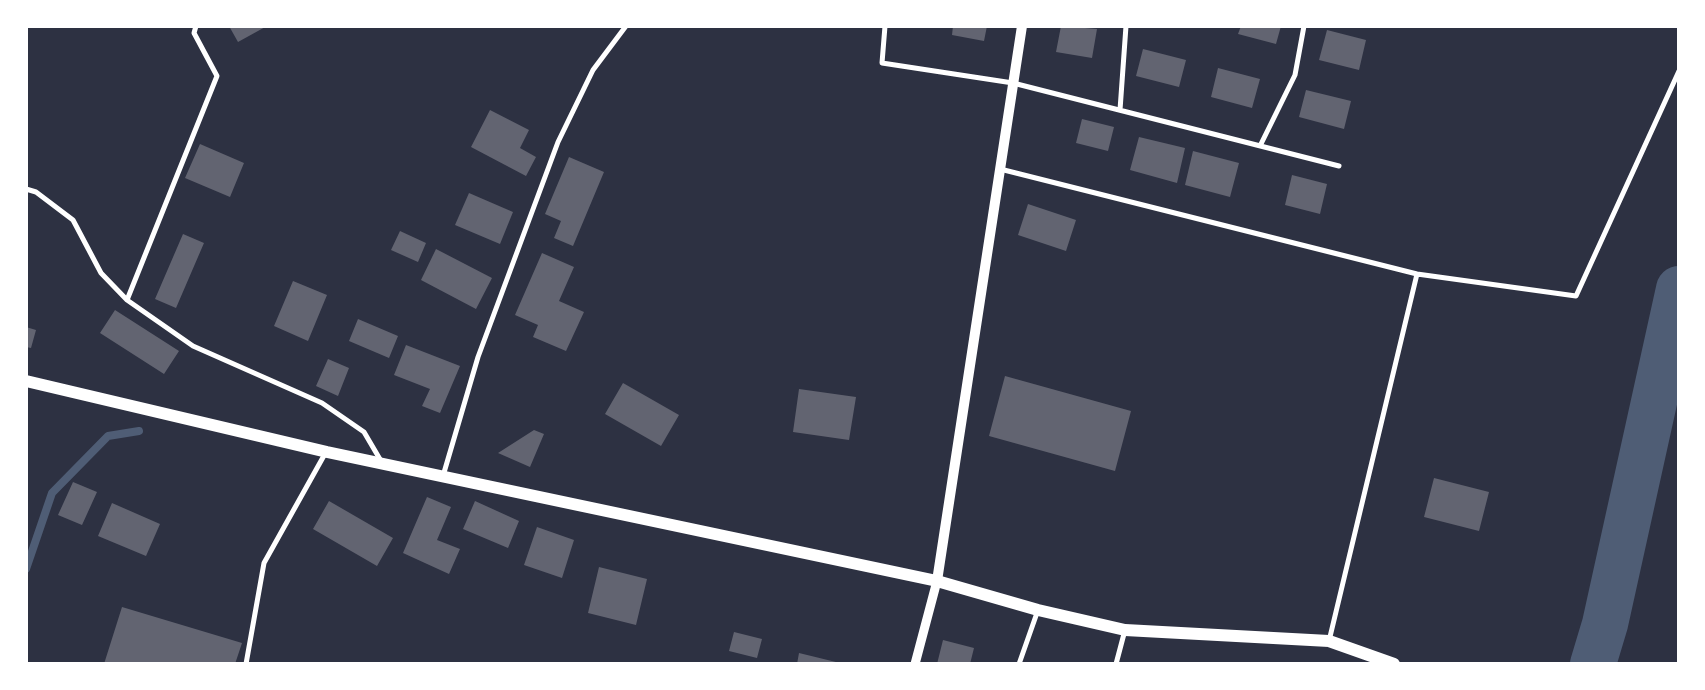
<!DOCTYPE html>
<style>
body{margin:0}
#map{position:relative;width:1705px;height:690px;overflow:hidden;background:#2d3142;font-family:"Varela Round",sans-serif}
canvas{display:block}
.frame{position:absolute;inset:0;border:28px solid #fff;pointer-events:none}
</style>
<div id="map">
<canvas width="1705" height="690"></canvas>
<div class="frame"></div>
</div>
<script>
const ctx = document.querySelector('canvas').getContext('2d');
ctx.lineJoin = 'round';
const toPath = rows => new Path2D(rows.map(r => 'M' + r).join(''));
function stroke(path, color, width, dash) { ctx.strokeStyle = color; ctx.lineWidth = width; ctx.lineCap = dash ? 'butt' : 'round'; ctx.setLineDash(dash || []); ctx.stroke(path); }
function fill(path, color) { ctx.fillStyle = color; ctx.fill(path, 'evenodd'); }
stroke(toPath([
 [26,569,52,493,108,436,139,431]
]), '#4f5d75', 8);
stroke(toPath([
 [1593,664,1605,624,1679,289]
]), '#4f5d75', 46);
fill(toPath([
 [229,26,267,26,238,42],
 [953,26,987,26,984,41,952,35],
 [1061,26,1097,29,1092,58,1056,52],
 [1241,26,1281,26,1276,44,1238,34],
 [1327,30,1366,40,1359,70,1319,60],
 [1143,49,1186,60,1179,87,1136,76],
 [1218,68,1260,79,1252,108,1211,97],
 [1306,90,1351,101,1344,129,1299,117],
 [490,110,529,130,520,148,536,157,526,176,471,147],
 [1082,119,1114,127,1108,151,1076,143],
 [1139,137,1185,148,1177,183,1130,170],
 [200,144,244,163,230,197,185,178],
 [1193,151,1239,163,1230,197,1185,185],
 [569,157,604,172,573,246,554,238,561,221,545,214],
 [1292,175,1327,184,1320,214,1285,205],
 [469,193,513,212,500,244,455,225],
 [1028,204,1076,220,1066,251,1018,235],
 [400,231,426,243,418,262,391,250],
 [183,234,204,243,176,308,155,299],
 [436,249,492,278,476,309,421,280],
 [542,253,574,267,559,301,584,312,566,351,533,337,538,325,515,315],
 [293,281,327,295,308,341,274,326],
 [115,310,179,351,164,374,100,333],
 [358,319,398,336,389,358,349,341],
 [26,327,36,330,31,348,26,347],
 [406,345,460,366,440,413,422,406,430,389,394,375],
 [328,359,349,368,338,396,316,386],
 [1005,376,1131,411,1115,471,989,436],
 [623,383,679,415,661,446,605,414],
 [799,389,856,397,849,440,793,432],
 [534,430,544,434,530,467,498,453],
 [1434,478,1489,492,1479,531,1424,517],
 [73,482,97,492,82,525,58,515],
 [427,497,451,507,437,540,460,549,449,574,403,553],
 [329,501,393,538,377,566,313,529],
 [475,501,519,521,508,548,463,529],
 [112,503,160,524,146,556,98,536],
 [537,527,574,540,562,578,524,565],
 [599,567,647,579,636,625,588,613],
 [122,607,242,643,235,664,104,664],
 [734,632,762,639,757,658,729,651],
 [943,640,974,648,970,664,937,664],
 [799,653,840,663,840,664,797,664]
]), '#626471');
stroke(toPath([
 [885,26,882,63,1013,83,1339,166],
 [1120,110,1126,26],
 [1260,146,1295,75,1304,26],
 [1000,169,1417,274,1576,296,1679,71],
 [26,189,36,192,73,220,101,273,127,300,193,346,322,403,364,432,381,461],
 [127,300,217,76,194,33,196,26],
 [443,476,478,357,558,142,593,70,626,26],
 [1329,641,1417,274],
 [246,664,264,563,326,452],
 [1019,664,1038,610],
 [1116,664,1125,630]
]), '#fff', 5);
stroke(toPath([
 [915,664,937,581]
]), '#fff', 9);
stroke(toPath([
 [937,581,1022,26]
]), '#fff', 10);
stroke(toPath([
 [26,381,327,452,937,581,1038,610,1125,630,1329,641,1394,664]
]), '#fff', 12);
</script>
